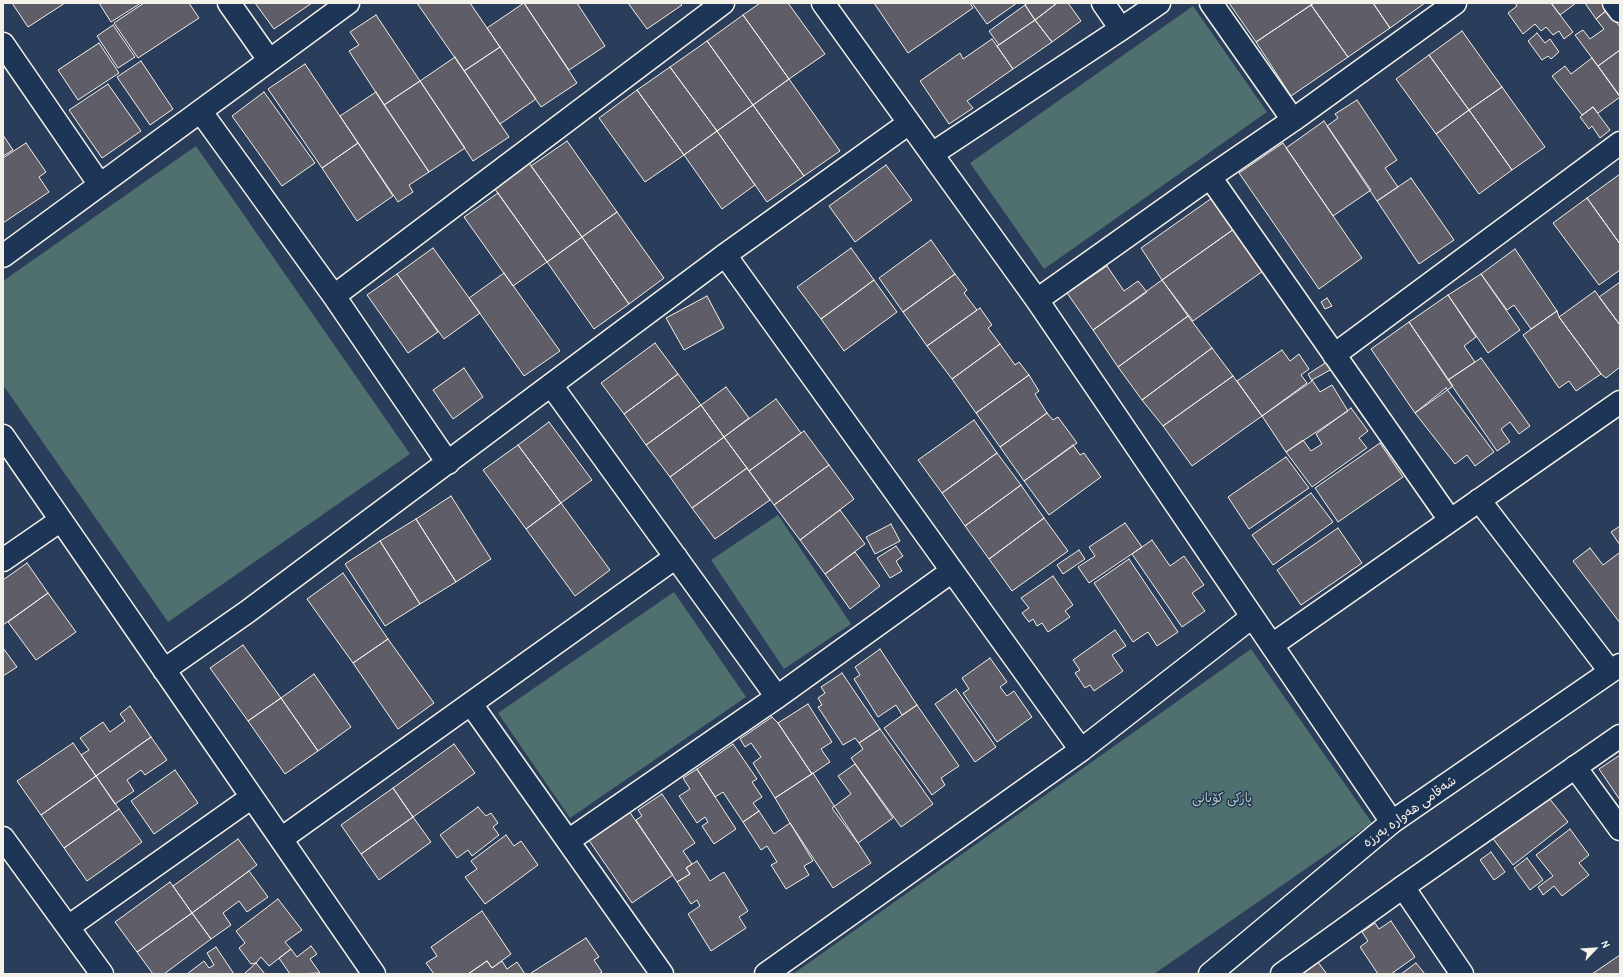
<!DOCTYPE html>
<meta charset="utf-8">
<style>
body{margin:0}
#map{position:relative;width:1623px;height:977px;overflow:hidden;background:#2a3d5a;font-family:"Patrick Hand",sans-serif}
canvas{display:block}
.frame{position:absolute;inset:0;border:4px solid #f4f1e8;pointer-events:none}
.north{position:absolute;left:1575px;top:929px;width:40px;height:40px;-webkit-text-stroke:3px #1d3557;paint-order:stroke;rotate:65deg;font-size:11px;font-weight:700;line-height:16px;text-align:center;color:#f4f1e8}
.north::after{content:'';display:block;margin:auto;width:14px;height:18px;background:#f4f1e8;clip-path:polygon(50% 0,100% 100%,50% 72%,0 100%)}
</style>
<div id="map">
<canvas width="1623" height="977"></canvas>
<div class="frame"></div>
<div class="north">N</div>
</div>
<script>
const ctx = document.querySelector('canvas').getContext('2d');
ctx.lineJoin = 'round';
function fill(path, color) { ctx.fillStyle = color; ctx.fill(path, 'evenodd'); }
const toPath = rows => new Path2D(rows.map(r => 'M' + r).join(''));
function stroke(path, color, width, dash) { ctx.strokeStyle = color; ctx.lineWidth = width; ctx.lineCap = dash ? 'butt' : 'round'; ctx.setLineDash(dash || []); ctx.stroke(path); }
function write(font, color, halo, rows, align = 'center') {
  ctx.font = font + ' "Patrick Hand","Playpen Sans Arabic",sans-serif'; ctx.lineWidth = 3; ctx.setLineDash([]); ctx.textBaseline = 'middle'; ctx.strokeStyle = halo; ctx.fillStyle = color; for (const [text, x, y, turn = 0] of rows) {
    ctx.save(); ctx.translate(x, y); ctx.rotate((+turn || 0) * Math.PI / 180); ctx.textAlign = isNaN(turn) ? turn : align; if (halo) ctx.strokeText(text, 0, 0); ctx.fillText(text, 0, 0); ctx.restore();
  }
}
fill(toPath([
 [1193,6,1267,112,1044,269,970,163],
 [196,146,410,454,168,622,3,385,3,281],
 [778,515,851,624,784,669,711,560],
 [674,592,746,697,570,818,498,713],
 [1251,649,1372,823,1154,974,793,974]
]), '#507070');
const building = toPath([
 [12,3,65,3,28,27,12,3],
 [99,3,141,3,111,22,99,3],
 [144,3,189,3,199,18,138,58,114,23,144,3],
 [255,3,312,3,274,29,255,3],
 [417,3,470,3,500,47,464,71,417,3],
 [524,3,577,83,541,107,487,28,524,3],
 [524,3,577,3,605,46,569,70,524,3],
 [628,3,680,3,682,5,647,29,628,3],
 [760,3,788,3,825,54,789,79,743,15,760,3],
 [874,3,970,3,973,8,908,53,874,3],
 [972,3,1017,3,987,24,972,3],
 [1028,3,1057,3,1035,20,1025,5,1028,3],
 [1057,3,1068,3,1081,21,1052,42,1035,20,1057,3],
 [1229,3,1314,3,1256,42,1229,3],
 [1314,3,1373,3,1390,28,1348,57,1311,5,1314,3],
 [1373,3,1425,3,1390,28,1373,3],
 [1515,3,1551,3,1573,32,1564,39,1559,31,1553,35,1546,27,1541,31,1535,24,1523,34,1508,13,1517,6,1515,3],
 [1551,3,1576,3,1560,15,1551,3],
 [1585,3,1602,3,1607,10,1596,19,1585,3],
 [1025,5,1035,20,999,45,989,31,1025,5],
 [1311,5,1348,57,1291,96,1256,42,1311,5],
 [1607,10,1620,27,1620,50,1598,66,1575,35,1583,30,1590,39,1604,29,1596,19,1607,10],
 [376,15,420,81,384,105,349,51,359,45,350,32,376,15],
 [743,15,789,79,753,105,707,41,743,15],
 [1035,20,1052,42,1013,69,997,46,1035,20],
 [113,25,135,57,118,68,97,36,113,25],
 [1462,31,1502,87,1469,110,1429,55,1462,31],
 [1537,33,1545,43,1550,39,1559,52,1551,59,1548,56,1542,60,1528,41,1537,33],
 [992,39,1013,69,967,101,973,108,949,124,920,81,960,53,963,59,992,39],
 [707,41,753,105,717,131,670,67,707,41],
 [99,43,119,73,78,100,58,70,99,43],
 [500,47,536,99,500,124,464,71,500,47],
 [1620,50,1620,96,1598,66,1620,50],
 [1429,55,1469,110,1436,134,1396,79,1429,55],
 [455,57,509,137,473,161,420,81,455,57],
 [1592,58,1620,97,1598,113,1593,107,1582,115,1552,76,1565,66,1571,74,1592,58],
 [141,61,173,109,150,125,117,77,141,61],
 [305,64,358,143,322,168,268,89,305,64],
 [670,67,717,131,684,155,637,90,670,67],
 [789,79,840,151,804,176,753,105,789,79],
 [420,81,465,148,429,172,384,105,420,81],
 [108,84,141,131,102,158,69,110,108,84],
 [1502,87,1545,147,1512,170,1469,110,1502,87],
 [637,90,684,155,645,182,599,118,637,90],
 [264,92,315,163,282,186,232,116,264,92],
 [376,92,429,172,409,185,413,192,398,202,340,116,376,92],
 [1357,100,1397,160,1385,168,1398,187,1377,201,1327,126,1338,118,1335,114,1357,100],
 [753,105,804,176,767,202,717,131,753,105],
 [1593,107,1610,130,1600,138,1592,126,1589,129,1580,117,1593,107],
 [1469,110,1512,170,1479,194,1436,134,1469,110],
 [1324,121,1371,190,1333,216,1286,148,1324,121],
 [717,131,755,185,722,209,684,155,717,131],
 [3,135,13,150,3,156,3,135],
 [567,141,617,212,582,237,531,166,567,141],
 [26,143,46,172,39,177,49,192,3,223,3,158,26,143],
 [358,143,393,196,357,221,322,168,358,143],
 [1283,143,1362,258,1319,289,1239,173,1283,143],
 [527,160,582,237,547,262,492,185,527,160],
 [886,165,912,200,855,242,829,206,886,165],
 [1620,174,1620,244,1587,198,1620,174],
 [1411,178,1454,240,1419,264,1377,201,1411,178],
 [498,193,547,262,513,286,464,217,498,193],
 [1212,198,1234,229,1162,280,1141,248,1212,198],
 [1587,198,1620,244,1620,270,1599,285,1553,223,1587,198],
 [617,212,664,278,629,304,582,237,617,212],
 [1234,229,1263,271,1193,321,1162,280,1234,229],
 [582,237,629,304,594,329,547,262,582,237],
 [931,240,955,274,903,312,879,278,931,240],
 [433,248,480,313,444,339,397,274,433,248],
 [851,248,874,280,821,319,797,287,851,248],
 [1515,249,1557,311,1531,329,1514,305,1507,310,1481,274,1515,249],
 [1107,266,1124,291,1138,281,1147,292,1093,330,1067,293,1107,266],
 [504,273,560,351,524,376,469,298,504,273],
 [397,274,438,332,408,353,367,295,397,274],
 [955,274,967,290,964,293,977,310,927,346,903,312,955,274],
 [1481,274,1520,330,1488,353,1448,295,1481,274],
 [874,280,897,312,844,351,821,319,874,280],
 [1162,280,1188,316,1118,367,1093,330,1162,280],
 [1620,282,1620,325,1599,297,1620,282],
 [1595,291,1620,325,1620,367,1606,378,1601,374,1559,317,1595,291],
 [1448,295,1476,337,1464,346,1475,362,1448,380,1409,322,1448,295],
 [707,296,724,328,684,350,666,318,707,296],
 [1327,298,1332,306,1325,309,1321,302,1327,298],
 [980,308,992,325,988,328,1000,344,952,379,927,346,980,308],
 [1557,311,1559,317,1601,374,1576,391,1569,381,1559,388,1523,335,1557,311],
 [1188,316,1212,348,1142,400,1118,367,1188,316],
 [1409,322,1453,386,1415,413,1371,349,1409,322],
 [655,343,678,374,624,414,601,383,655,343],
 [1000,344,1015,365,1019,362,1029,375,976,413,952,379,1000,344],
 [1212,348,1233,376,1163,426,1142,400,1212,348],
 [1282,350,1290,361,1299,354,1309,369,1301,375,1307,383,1262,416,1237,381,1282,350],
 [1481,358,1530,426,1519,434,1510,422,1501,429,1510,442,1497,451,1448,380,1481,358],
 [1327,362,1332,369,1312,380,1320,392,1332,385,1348,411,1286,452,1262,416,1312,381,1308,374,1327,362],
 [464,368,483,397,453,419,433,390,464,368],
 [678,374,701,405,646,445,624,414,678,374],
 [1029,375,1039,391,1035,394,1047,413,1000,447,976,413,1029,375],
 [1233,376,1262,416,1192,466,1163,426,1233,376],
 [726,387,749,418,724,437,701,405,726,387],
 [1446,388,1494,452,1475,466,1467,455,1455,464,1415,413,1446,388],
 [776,399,801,433,749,471,724,437,776,399],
 [701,405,724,437,670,477,646,445,701,405],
 [1351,408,1368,431,1359,438,1367,448,1312,487,1286,452,1303,440,1311,451,1322,444,1316,434,1351,408],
 [1047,413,1053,420,1058,417,1077,443,1024,481,1000,447,1047,413],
 [974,420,997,453,942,493,918,460,974,420],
 [549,422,592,480,561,503,518,445,549,422],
 [804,431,829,465,774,505,749,471,804,431],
 [724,437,747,468,692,508,670,477,724,437],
 [1380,443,1403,477,1338,522,1315,488,1380,443],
 [518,445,561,503,526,529,483,470,518,445],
 [1073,445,1080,455,1084,453,1101,477,1049,515,1024,481,1073,445],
 [997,453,1021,485,965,526,942,493,997,453],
 [1286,457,1309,488,1249,529,1228,497,1286,457],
 [829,465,854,499,800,540,774,505,829,465],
 [747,468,770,500,715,539,692,508,747,468],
 [1021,485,1044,518,989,559,965,526,1021,485],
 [1311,493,1333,522,1273,565,1252,535,1311,493],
 [451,496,491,559,456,582,416,519,451,496],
 [561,503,610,570,575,596,526,529,561,503],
 [840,510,865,544,825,574,800,540,840,510],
 [1044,518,1068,551,1012,591,989,559,1044,518],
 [416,519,456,582,420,604,380,541,416,519],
 [1125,523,1142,547,1089,583,1078,567,1095,556,1089,547,1125,523],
 [891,524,900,541,875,554,866,537,891,524],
 [1620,526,1620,545,1611,532,1620,526],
 [1338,528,1362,563,1301,605,1277,570,1338,528],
 [1152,540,1170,566,1184,556,1204,585,1192,593,1205,611,1182,627,1132,554,1152,540],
 [380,541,420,604,385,626,345,564,380,541],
 [896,546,903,556,896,561,902,571,890,578,877,558,896,546],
 [1590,548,1603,565,1619,553,1620,554,1620,623,1573,561,1590,548],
 [1079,550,1085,559,1063,574,1057,565,1079,550],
 [855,552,880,586,850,609,825,574,855,552],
 [1129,559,1178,632,1157,646,1148,632,1133,642,1094,583,1129,559],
 [27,563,48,593,3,625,3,580,27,563],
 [343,573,388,639,353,663,307,599,343,573],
 [1053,576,1073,605,1065,611,1070,617,1048,632,1042,623,1037,626,1033,619,1029,622,1022,613,1029,608,1021,598,1053,576],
 [48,593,76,632,36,660,8,622,48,593],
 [1115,630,1126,646,1112,655,1123,671,1094,691,1090,685,1085,688,1075,673,1080,670,1073,660,1115,630],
 [388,639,434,703,398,729,353,663,388,639],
 [243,645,281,698,248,721,210,668,243,645],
 [3,648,17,667,3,676,3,648],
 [880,649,917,705,902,715,896,705,878,717,854,679,860,675,855,667,880,649],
 [990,658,1007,682,1000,687,1007,696,1014,691,1032,717,997,742,963,693,969,689,962,678,990,658],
 [842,673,880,729,859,743,855,738,843,745,818,707,822,705,818,698,825,693,821,687,842,673],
 [314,674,351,727,318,751,281,698,314,674],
 [956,689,996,747,975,762,935,704,956,689],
 [281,698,318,751,285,774,248,721,281,698],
 [808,704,832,742,821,749,830,762,812,774,778,723,808,704],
 [917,705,959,766,941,778,945,785,932,795,884,728,917,705],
 [130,706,151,737,96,776,81,755,89,750,80,738,103,722,110,732,125,721,120,714,130,706],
 [772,717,778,723,812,774,775,798,753,763,761,757,751,743,745,747,740,739,772,717],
 [880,729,933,804,901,827,851,758,863,749,859,743,880,729],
 [151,737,167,760,145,775,141,770,127,780,134,791,115,804,96,776,151,737],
 [73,743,96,776,41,815,17,781,73,743],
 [454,744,475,773,413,817,393,788,454,744],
 [733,744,757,779,752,782,762,797,753,803,759,811,743,822,723,792,715,797,697,769,733,744],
 [1620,755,1620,800,1599,769,1620,755],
 [855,764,893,818,858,843,832,808,851,794,838,776,855,764],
 [697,769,736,829,714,844,702,826,708,822,705,817,697,823,679,796,690,789,683,778,697,769],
 [175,770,198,803,154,834,131,801,175,770],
 [813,773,871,863,833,888,790,823,775,798,813,773],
 [96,776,119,809,64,848,41,815,96,776],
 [393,788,413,817,361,854,341,825,393,788],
 [662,794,695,843,683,851,692,864,686,868,690,874,677,882,636,820,642,816,638,810,662,794],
 [1549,798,1568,822,1513,865,1491,836,1521,813,1525,816,1549,798],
 [478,807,486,816,491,813,498,823,493,827,499,835,472,856,468,850,457,858,440,835,478,807],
 [119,809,142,842,87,881,64,848,119,809],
 [629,811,673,875,632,903,588,839,629,811],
 [759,811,774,834,790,823,813,861,804,866,809,875,786,889,771,865,777,862,767,846,761,850,743,822,759,811],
 [413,817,431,842,379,880,361,854,413,817],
 [1570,829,1589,855,1579,863,1589,875,1562,896,1554,886,1543,895,1538,887,1553,876,1536,855,1570,829],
 [506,835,514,846,521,841,538,865,485,904,465,877,477,869,471,861,506,835],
 [238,839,257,865,192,913,173,886,238,839],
 [1491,852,1505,872,1494,880,1480,860,1491,852],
 [1527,858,1543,880,1530,890,1514,868,1527,858],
 [697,861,710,881,724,872,748,911,739,917,746,928,711,951,688,914,700,906,697,900,691,904,677,882,690,874,686,868,697,861],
 [249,871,268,897,247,912,239,901,223,913,231,925,211,939,192,913,249,871],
 [170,882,192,913,137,952,115,922,170,882],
 [278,899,302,930,285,942,291,949,269,966,261,957,256,963,251,964,239,948,245,943,236,931,278,899],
 [482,911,511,954,492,968,487,961,468,974,434,974,426,963,437,956,431,947,482,911],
 [192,913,211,939,164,974,153,974,137,952,192,913],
 [1391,921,1415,957,1391,974,1378,974,1360,947,1368,941,1362,932,1375,923,1379,929,1391,921],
 [586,938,599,957,594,960,602,972,599,974,532,974,531,973,586,938],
 [311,946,317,954,310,959,320,973,290,974,279,958,291,949,297,957,311,946],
 [216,947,234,974,187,974,204,961,209,968,214,965,207,953,216,947],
 [1620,955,1620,974,1592,974,1620,955],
 [487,961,492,968,502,961,507,969,517,962,525,974,468,974,487,961],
 [1318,962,1326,973,1325,974,1283,974,1318,962],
 [256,963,265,974,244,974,256,963],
 [1416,963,1425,974,1401,974,1416,963]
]);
fill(building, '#5e5d68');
stroke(building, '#f4f1e8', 1);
const minor = toPath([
 [229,3,269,60],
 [823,3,1037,300,1392,822],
 [1103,3,1121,29],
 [1211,3,1293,120],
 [1614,3,1620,11],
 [3,44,100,185],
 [201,112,334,296,448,463],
 [932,154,1121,29,1159,3],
 [1210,177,1450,520],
 [725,255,1081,750],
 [3,256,348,3],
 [334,296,723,3],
 [1037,300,1210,177,1293,120,1455,3],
 [1334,355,1620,143],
 [551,385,777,697],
 [3,436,374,974],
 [1479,500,1610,671],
 [3,560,61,520],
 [1272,645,1620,402],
 [164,670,247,612,725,255,909,123],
 [471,704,662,974],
 [1575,767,1620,829],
 [3,838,102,974],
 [281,839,676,557],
 [568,841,777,697,952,571],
 [1403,887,1462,974],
 [68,927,252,797],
 [766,974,1081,750,1252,617]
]);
const major = toPath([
 [1210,974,1392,822,1620,665],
 [1282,974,1403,887,1620,736]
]);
stroke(minor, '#f4f1e8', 25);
stroke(major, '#f4f1e8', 25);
stroke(minor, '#1d3557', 22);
stroke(major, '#1d3557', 22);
write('13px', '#bbc4be', '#1d3557', [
 ["پارکی کۆبانی",1222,799]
]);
write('13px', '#f4f1e8', '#1d3557', [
 ["شەقامی هەوارە بەرزە",1410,812,-36]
]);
</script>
